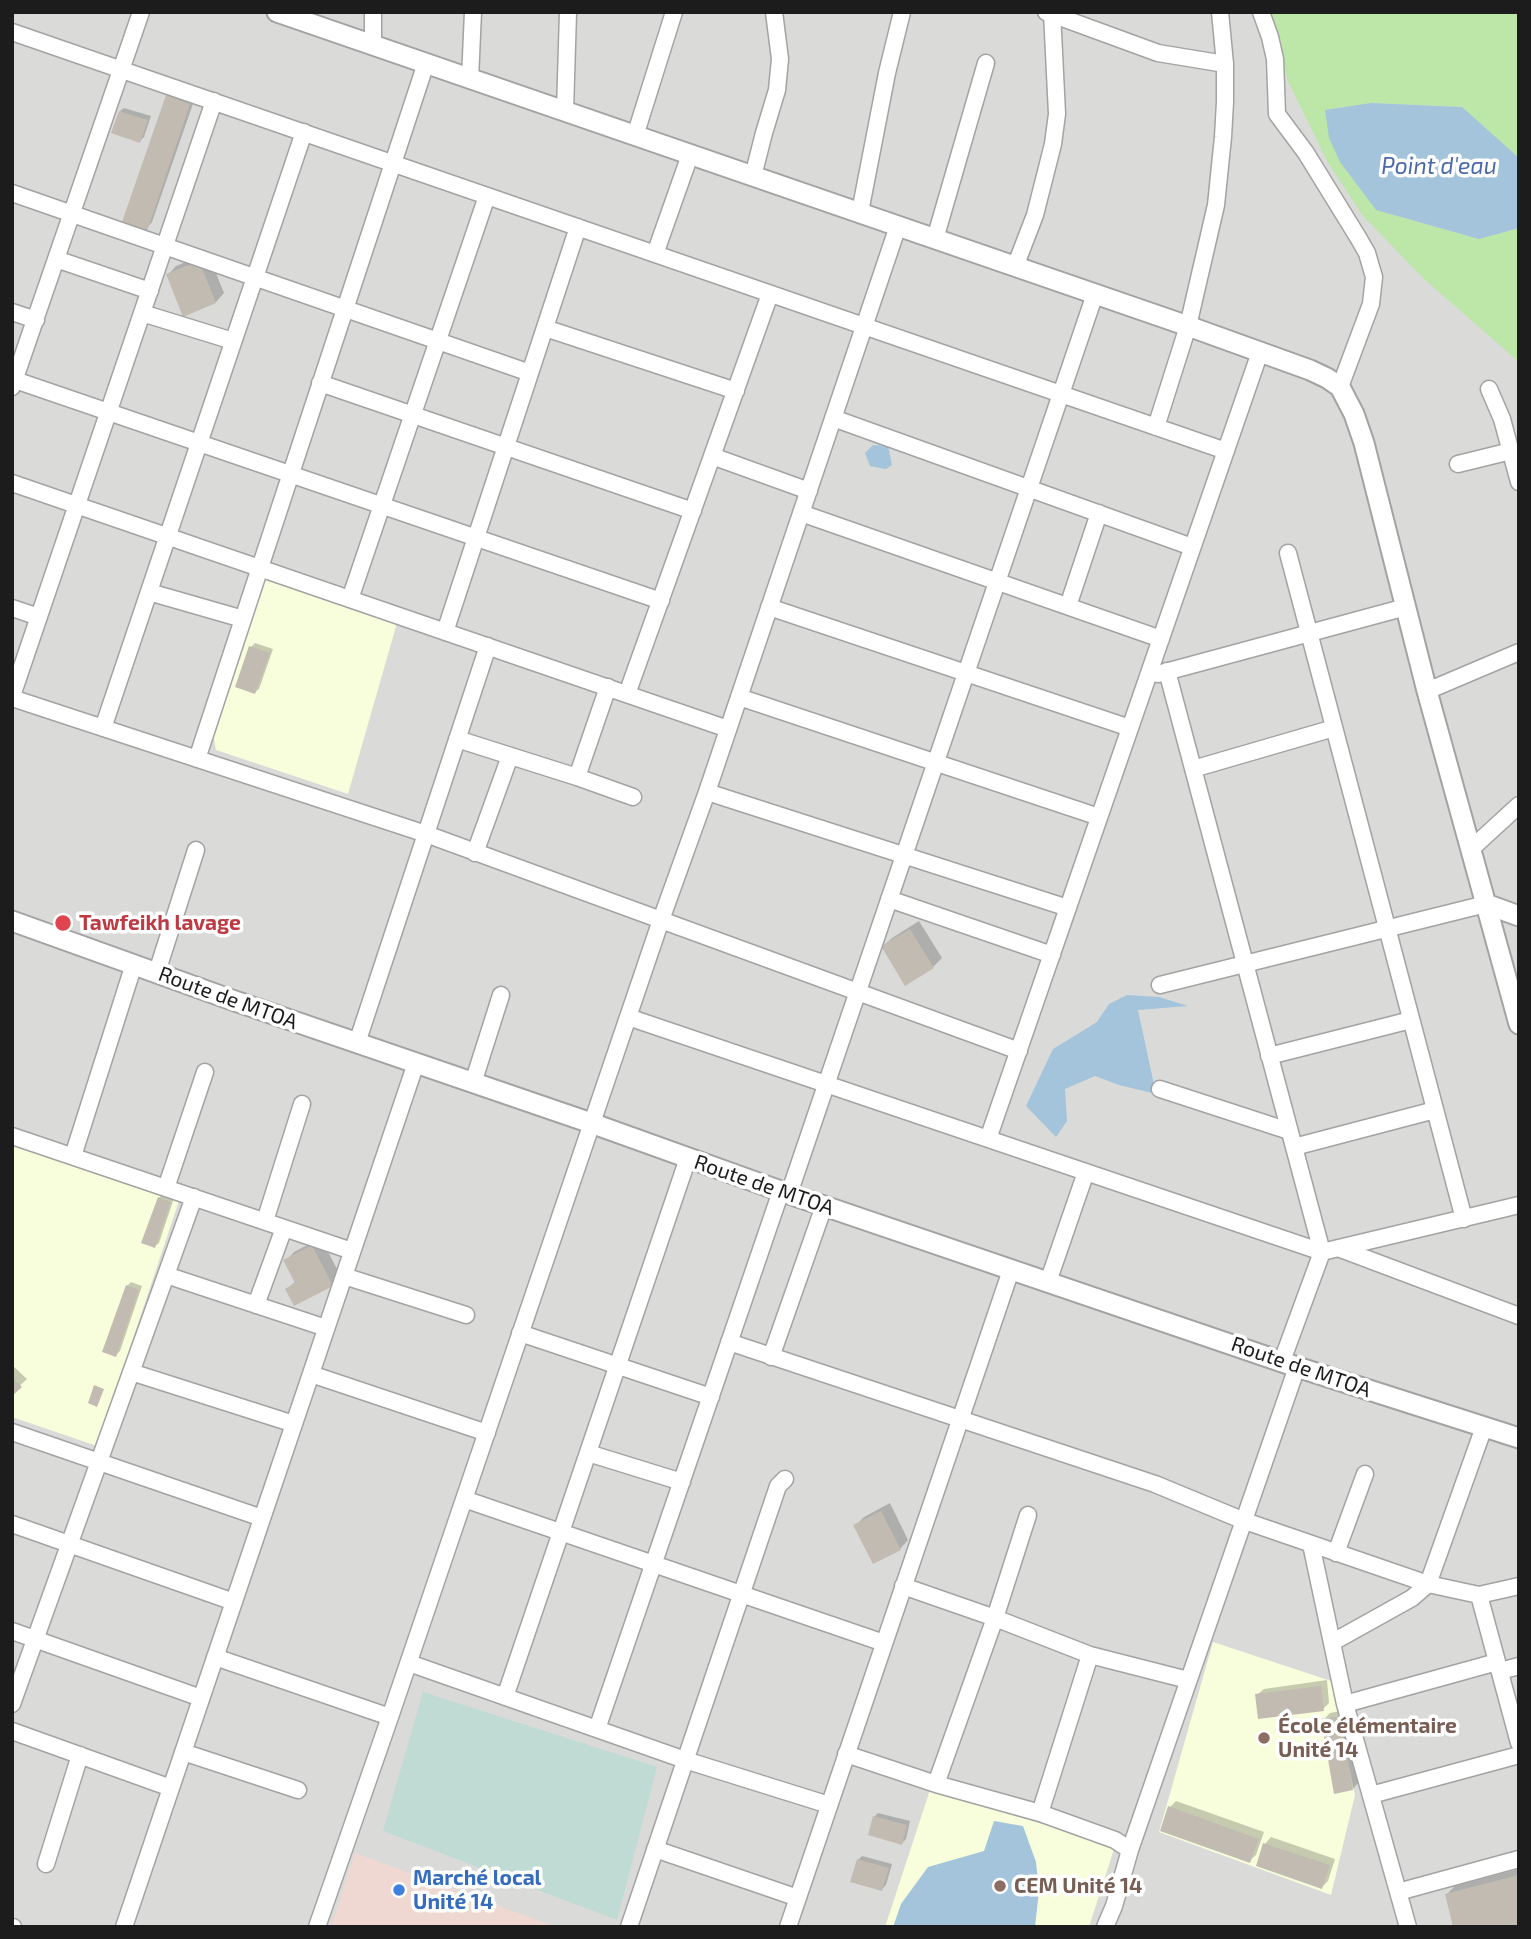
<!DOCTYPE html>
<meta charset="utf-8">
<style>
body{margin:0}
#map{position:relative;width:1531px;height:1939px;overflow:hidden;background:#eeece2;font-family:"Exo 2",sans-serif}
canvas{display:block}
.frame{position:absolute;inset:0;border:14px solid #1c1c1c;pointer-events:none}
</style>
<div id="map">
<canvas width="1531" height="1939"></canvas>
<div class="frame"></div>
</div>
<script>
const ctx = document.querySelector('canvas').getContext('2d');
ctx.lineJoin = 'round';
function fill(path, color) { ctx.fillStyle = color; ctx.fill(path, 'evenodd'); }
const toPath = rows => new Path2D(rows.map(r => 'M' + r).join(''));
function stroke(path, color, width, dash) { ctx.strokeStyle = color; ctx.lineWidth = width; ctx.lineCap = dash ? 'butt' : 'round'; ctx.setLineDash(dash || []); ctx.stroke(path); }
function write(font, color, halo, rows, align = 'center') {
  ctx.font = font + ' "Exo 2",sans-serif'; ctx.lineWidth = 7; ctx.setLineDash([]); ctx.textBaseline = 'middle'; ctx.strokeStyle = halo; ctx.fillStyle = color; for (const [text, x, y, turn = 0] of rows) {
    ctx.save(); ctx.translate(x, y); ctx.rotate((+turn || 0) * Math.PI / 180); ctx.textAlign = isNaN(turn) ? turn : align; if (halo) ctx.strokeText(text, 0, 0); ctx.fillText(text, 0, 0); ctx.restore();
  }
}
fill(toPath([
 [12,12,1519,12,1519,1927,12,1927]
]), '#dadad9');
fill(toPath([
 [355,1853,556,1927,331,1927]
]), '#efd8d1');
fill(toPath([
 [261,578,397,623,348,794,216,750,212,729],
 [12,1144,179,1201,97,1446,12,1417],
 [1213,1642,1331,1681,1355,1795,1331,1895,1159,1832],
 [930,1790,1115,1846,1089,1927,885,1927]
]), '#f8fedb');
fill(toPath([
 [1268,12,1519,12,1519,158,1461,107,1371,103,1325,110,1376,210,1479,239,1519,228,1519,362,1424,279,1363,216,1327,161,1288,81]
]), '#bce7a8');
fill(toPath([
 [423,1692,657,1767,617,1920,383,1831]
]), '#bfdbd4');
fill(toPath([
 [1371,103,1462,107,1519,158,1519,228,1479,239,1376,210,1340,162,1329,138,1325,110],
 [873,445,888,446,892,465,886,469,870,466,865,453],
 [1127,995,1159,997,1188,1006,1138,1010,1156,1094,1119,1085,1095,1076,1065,1089,1067,1121,1056,1137,1026,1106,1053,1049,1097,1022,1109,1004],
 [994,1821,1023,1826,1036,1862,1039,1891,1035,1927,893,1927,901,1904,928,1867,984,1851]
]), '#a3c4db');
fill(toPath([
 [173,90,195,98,152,222,146,229,167,96],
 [124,108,151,116,144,137,140,141,120,111],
 [208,253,224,293,216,302,184,314,168,275,176,266],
 [255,643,273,649,259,689,255,692,251,647],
 [919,921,942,958,933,967,883,947,892,938],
 [163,1194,174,1198,159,1243,155,1246,159,1198],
 [321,1238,340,1275,331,1284,287,1289,296,1281,286,1261,294,1252],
 [131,1282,142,1286,120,1351,116,1355,127,1286],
 [12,1365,27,1379,12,1393],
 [890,1503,908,1540,900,1549,855,1526,864,1517],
 [1327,1680,1329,1703,1323,1709,1257,1695,1264,1689],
 [1346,1710,1359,1782,1353,1789,1323,1720,1330,1713],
 [1176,1801,1264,1832,1256,1855,1249,1861,1170,1807],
 [878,1813,910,1821,906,1839,902,1843,874,1817],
 [1271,1837,1335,1859,1328,1881,1322,1887,1258,1865,1265,1844],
 [862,1856,892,1864,886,1885,882,1889,858,1860],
 [1519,1869,1519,1927,1446,1895,1455,1886]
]), '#0003');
fill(toPath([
 [166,95,190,104,147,231,122,222],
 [119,111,148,120,140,143,111,133],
 [199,261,216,303,183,317,166,274],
 [249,646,270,653,255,694,235,687],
 [910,929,934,968,905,986,881,946],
 [158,1197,171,1202,155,1248,141,1243],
 [312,1245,333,1286,294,1306,285,1289,295,1283,283,1260],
 [126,1285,139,1290,116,1357,102,1352],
 [12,1377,22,1387,12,1396],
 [94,1385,104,1389,97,1407,88,1403],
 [881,1511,901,1550,873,1564,853,1525],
 [1321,1686,1324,1711,1258,1719,1255,1694],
 [1340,1716,1353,1790,1334,1794,1321,1719],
 [1168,1806,1259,1839,1250,1863,1160,1831],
 [873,1816,907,1825,902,1845,868,1835],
 [1263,1843,1330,1865,1322,1889,1256,1866],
 [857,1859,889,1868,882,1891,850,1882],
 [1519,1875,1519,1927,1453,1927,1445,1894]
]), '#c2bbb2');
const minor = toPath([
 [1046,12,1158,53,1225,64],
 [1261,12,1270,37,1275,59,1277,114,1306,153,1359,239,1367,253,1374,277,1371,304,1340,387],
 [12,32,1226,451],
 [373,45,373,12],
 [470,79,473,12],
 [565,111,568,12],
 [635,136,674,12],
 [753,176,764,133,777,90,780,59,774,12],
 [12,193,530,373],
 [860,212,887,73,902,12],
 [935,239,986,63],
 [655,254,690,155],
 [56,259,150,291],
 [1015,267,1035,215,1053,144,1057,114,1052,12],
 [12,312,36,320],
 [142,313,233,341],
 [545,328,736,391],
 [12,379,661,601],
 [320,383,693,511],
 [12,387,141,12],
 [1489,389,1502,419,1519,482],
 [833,418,1192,547],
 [1156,427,1188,326,1216,205,1223,137,1225,102,1225,64,1220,12],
 [712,456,809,491],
 [1458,464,1511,451],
 [12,483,728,729],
 [801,513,1161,639],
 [1288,553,1464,1219],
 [149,592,243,619],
 [350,599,487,196],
 [1068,606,1099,513],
 [769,607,1130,728],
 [12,608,39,617],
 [445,632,578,227],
 [1167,671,1322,1252,1282,1361],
 [1158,674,1406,607],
 [1427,691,1519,652],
 [627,694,770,294],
 [12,696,214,101],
 [739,697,1099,817],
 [12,698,426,834,1019,1051],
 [103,728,304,132],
 [457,739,577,777,633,797],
 [197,759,426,63],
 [1193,769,1334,728],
 [577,777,608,687],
 [707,792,1068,908],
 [1471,849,1519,805],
 [475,853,510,756],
 [889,899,1052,955],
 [157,972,196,850],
 [1160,985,1486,904],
 [628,1017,1322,1252,1519,1205],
 [357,1043,488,646],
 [1269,1056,1411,1020],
 [473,1083,501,995],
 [1160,1089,1289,1131],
 [12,1136,352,1251],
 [988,1139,1260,352],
 [1294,1147,1435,1110],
 [73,1156,134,964],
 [166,1188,205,1072],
 [789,1194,1095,294],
 [265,1221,302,1104],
 [1338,1248,1519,1316],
 [166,1275,326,1328],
 [344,1276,466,1315],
 [1048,1282,1086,1172],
 [256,1305,284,1228],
 [520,1333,711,1397],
 [729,1342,1155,1484,1242,1520,1428,1584,1479,1595,1519,1586],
 [771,1357,824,1206],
 [131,1372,294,1424],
 [311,1374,487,1433],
 [12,1432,262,1518],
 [588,1453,682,1482],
 [464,1499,884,1643],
 [12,1524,234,1602],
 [1311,1544,1345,1704,1408,1927],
 [1336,1553,1365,1474],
 [903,1586,995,1618,1090,1655],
 [1479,1595,1519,1743],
 [12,1631,201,1698],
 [1333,1642,1412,1598,1428,1584,1484,1427],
 [215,1657,390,1717],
 [409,1663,685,1760,829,1805],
 [1500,1671,1519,1666],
 [505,1697,688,1158],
 [12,1704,194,1197],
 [1345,1704,1497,1662],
 [597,1729,781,1191],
 [12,1731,171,1788],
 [183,1752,298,1790],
 [846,1754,936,1784,1040,1813,1115,1840,1130,1850,1114,1906,1105,1927],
 [936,1784,995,1618,1028,1515],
 [1371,1795,1519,1755],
 [1040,1813,1090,1655,1188,1680],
 [655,1849,798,1898],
 [1130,1850,1297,1367],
 [46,1864,80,1755],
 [1398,1892,1519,1859],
 [12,1927,13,1927],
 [124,1927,416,1063],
 [317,1927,390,1717,661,920,707,792,898,226],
 [629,1927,778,1486,785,1479],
 [788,1927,1011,1270]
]);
const tertiary = toPath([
 [277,12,1188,326,1310,370,1327,378,1340,387,1354,414,1364,443,1427,691,1519,1024],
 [1486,904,1519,916],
 [12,921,232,1000,591,1123,789,1194,1297,1367,1519,1438]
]);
stroke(minor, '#a3a3a3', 19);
stroke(tertiary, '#a3a3a3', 23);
stroke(minor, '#fff', 16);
stroke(tertiary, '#fff', 19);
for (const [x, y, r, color] of [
 [63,923,9,"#e0444e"],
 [1264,1738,7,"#8d6e63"],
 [1000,1886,7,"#8d6e63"],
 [399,1890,7,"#3f7fe0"]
]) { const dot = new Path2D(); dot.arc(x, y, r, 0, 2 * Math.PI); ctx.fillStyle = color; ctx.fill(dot); stroke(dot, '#fff', 2.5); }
write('bold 21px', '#be3a42', '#fff', [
 ["Tawfeikh lavage",79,923]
], 'left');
write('21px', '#1c1c1c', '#fff', [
 ["Route de MTOA",228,998,20],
 ["Route de MTOA",764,1185,19],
 ["Route de MTOA",1301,1367,19]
]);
write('bold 21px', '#785e54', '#fff', [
 ["École élémentaire",1278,1726],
 ["Unité 14",1278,1750],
 ["CEM Unité 14",1014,1886]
], 'left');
write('bold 21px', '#366cbe', '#fff', [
 ["Marché local",413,1878],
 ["Unité 14",413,1902]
], 'left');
write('italic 23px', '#4b69aa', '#fff', [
 ["Point d'eau",1439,166]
]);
</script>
